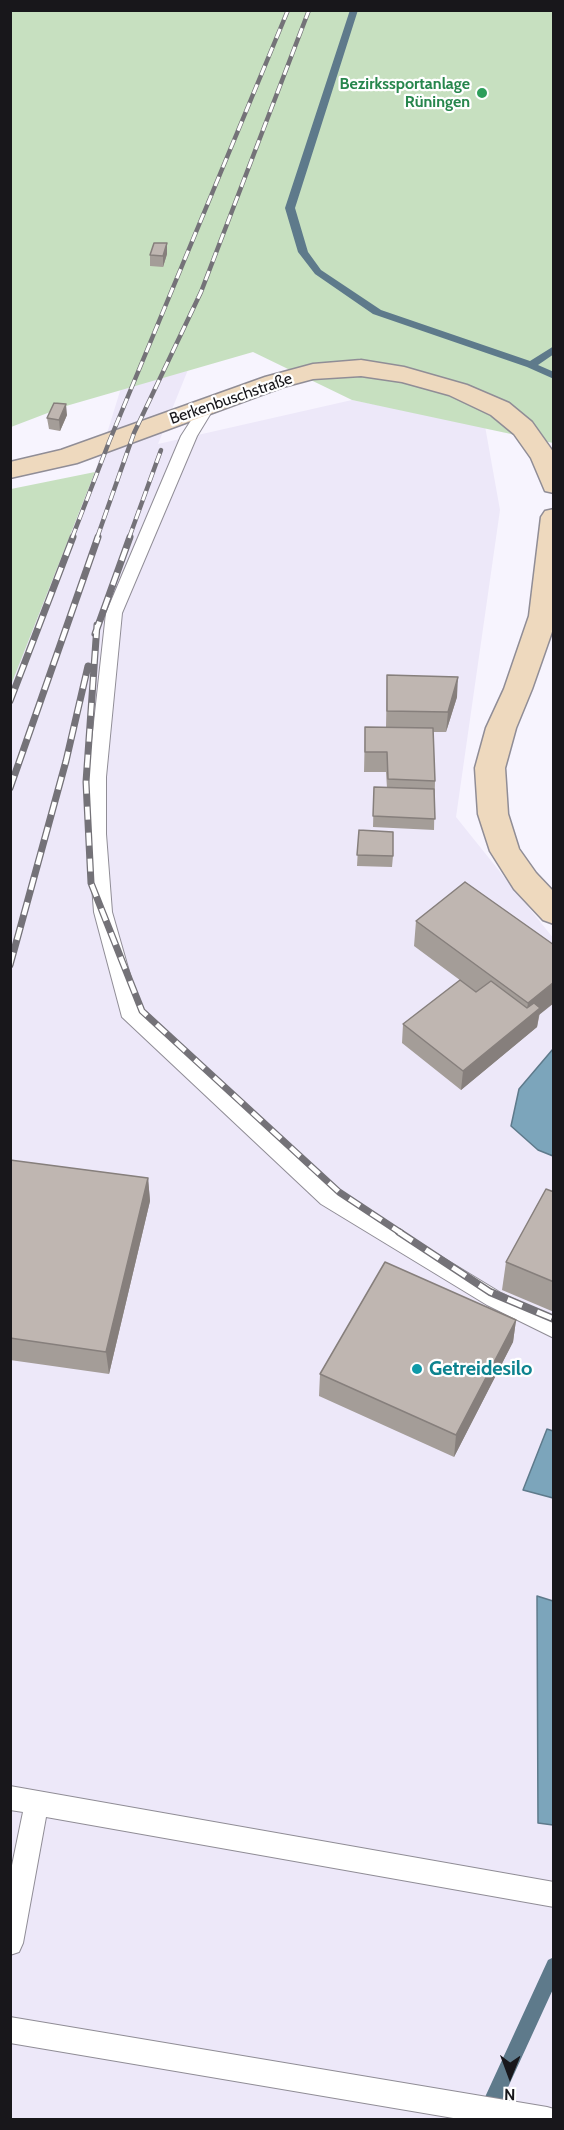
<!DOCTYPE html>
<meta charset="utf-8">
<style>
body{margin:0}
#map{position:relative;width:564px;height:2130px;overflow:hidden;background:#f7f4fe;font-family:Cabin,sans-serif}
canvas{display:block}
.frame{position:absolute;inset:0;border:12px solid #18171b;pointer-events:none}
.north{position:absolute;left:480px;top:2046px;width:60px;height:60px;-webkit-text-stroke:4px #fff;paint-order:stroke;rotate:181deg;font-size:16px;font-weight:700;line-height:24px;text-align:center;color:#18171b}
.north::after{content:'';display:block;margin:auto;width:21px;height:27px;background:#18171b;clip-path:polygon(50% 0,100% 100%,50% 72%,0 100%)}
</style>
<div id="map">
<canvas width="564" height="2130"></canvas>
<div class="frame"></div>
<div class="north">N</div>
</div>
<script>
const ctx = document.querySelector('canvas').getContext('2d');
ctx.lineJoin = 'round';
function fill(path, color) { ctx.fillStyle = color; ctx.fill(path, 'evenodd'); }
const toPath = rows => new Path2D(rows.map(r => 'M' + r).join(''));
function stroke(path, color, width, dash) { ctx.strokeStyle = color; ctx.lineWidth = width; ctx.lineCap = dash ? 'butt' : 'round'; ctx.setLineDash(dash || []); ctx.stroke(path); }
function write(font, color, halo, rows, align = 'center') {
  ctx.font = font + ' Cabin,sans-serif'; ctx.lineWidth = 4.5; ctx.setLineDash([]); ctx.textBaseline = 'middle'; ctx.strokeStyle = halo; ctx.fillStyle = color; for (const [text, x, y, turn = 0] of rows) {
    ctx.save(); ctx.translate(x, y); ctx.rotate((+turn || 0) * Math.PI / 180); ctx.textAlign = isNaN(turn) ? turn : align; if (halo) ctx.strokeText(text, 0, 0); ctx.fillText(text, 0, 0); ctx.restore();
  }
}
fill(toPath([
 [200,340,158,444,352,400,485,426,500,510,456,817,554,939,553,2119,11,2119,10,685,95,472,134,346]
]), '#ede8f9');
fill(toPath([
 [11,11,553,11,553,443,352,400,253,352,66,406,11,427],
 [95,472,11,685,11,489]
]), '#c7e0c0');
const water = toPath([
 [553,1049,553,1156,538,1150,511,1126,519,1089,553,1049],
 [547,1429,553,1431,553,1498,523,1490,547,1429],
 [537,1596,553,1601,553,1825,538,1823,537,1596]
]);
fill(water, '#7ca5bb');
stroke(water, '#5e7a8b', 1.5);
fill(toPath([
 [350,10,358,10,295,208,308,252,321,270,381,310,530,361,554,346,554,354,538,365,554,372,554,379,527,367,373,314,315,274,298,252,285,208,350,10],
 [554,1957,554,1987,493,2120,479,2120,477,2114,480,2108,548,1960,554,1957]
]), '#5e7a8b');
const lane = toPath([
 [206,403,214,408,197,436,122,613,106,777,106,834,112,912,141,1013,335,1192,501,1293,554,1319,554,1338,487,1305,321,1204,122,1017,94,912,88,834,88,777,106,613,181,436,201,405,206,403],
 [10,1786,554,1882,554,1907,46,1817,23,1943,19,1952,10,1955,10,1875,23,1812,10,1810,10,1786],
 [10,2017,547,2107,554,2109,554,2120,465,2120,10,2043,10,2017]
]);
const secondary = toPath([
 [361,360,404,367,467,385,509,403,532,422,554,453,554,493,545,491,531,458,514,434,491,415,449,395,402,382,361,376,313,379,283,387,77,463,10,478,10,462,61,450,265,377,313,364,361,360],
 [554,509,554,626,532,689,516,728,505,768,508,814,519,849,536,873,554,892,554,924,543,920,514,889,490,851,478,814,475,768,486,728,504,689,529,616,541,517,545,511,554,509]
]);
stroke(lane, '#908d96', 2);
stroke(secondary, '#908d96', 3);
fill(lane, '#fff');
fill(secondary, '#eed9be');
const railFar2 = toPath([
 [72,538,109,442,288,10],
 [97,538,134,433,201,292,309,10],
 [129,538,161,450]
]);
const railFar1 = toPath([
 [97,625,86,782,91,883,142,1011,339,1192,401,1233],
 [95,634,130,537],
 [10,701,73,537],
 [10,788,98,537],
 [10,965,66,761,88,666]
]);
const rail = toPath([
 [399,1232,490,1292,554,1319]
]);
stroke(railFar2, '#747278', 4.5);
stroke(railFar1, '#747278', 7);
stroke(rail, '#747278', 8);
stroke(railFar2, '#fff', 3, [10]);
stroke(railFar1, '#fff', 4.5, [13]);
stroke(rail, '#fff', 5, [16]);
fill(toPath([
 [167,243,167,254,163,267,150,266,150,255],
 [67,415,60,431,49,429,47,418],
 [387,675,457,697,446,732,433,732,435,781,434,830,373,827,374,787,387,788,386,772,364,772,365,727,386,727],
 [359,830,393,856,392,867,357,866],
 [416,921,554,945,537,1027,461,1090,402,1043,403,1024,476,992,414,946],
 [10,1160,148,1178,150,1201,109,1374,10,1360],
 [554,1192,554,1312,502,1290,506,1262],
 [516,1320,513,1342,454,1457,319,1396,320,1374]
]), '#a49d98');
fill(toPath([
 [167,243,167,254,163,267,163,256],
 [66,404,67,415,60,431,59,420],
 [458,677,457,697,446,732,448,712],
 [554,982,554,1003,539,1015,537,1027,461,1090,463,1071,525,1020,528,1003],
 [148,1178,150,1201,109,1374,106,1352],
 [516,1320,513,1342,454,1457,456,1435]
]), '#867f7c');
const building = toPath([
 [154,243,167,243,163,256,150,255,154,243],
 [54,403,66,404,59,420,47,418,54,403],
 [387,675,458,677,448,712,387,711,387,675],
 [365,727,433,728,435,781,388,779,387,752,365,752,365,727],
 [374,787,434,789,435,819,373,816,374,787],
 [359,830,393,832,393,856,357,855,359,830],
 [465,882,554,945,554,982,528,1003,416,921,465,882],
 [460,980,476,992,491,981,527,1008,534,1003,540,1008,463,1071,403,1024,460,980],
 [10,1160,148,1178,106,1352,10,1338,10,1160],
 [546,1189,554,1192,554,1282,506,1262,546,1189],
 [385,1262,516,1320,456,1435,320,1374,385,1262]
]);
fill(building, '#bfb6b1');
stroke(building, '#867f7c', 1.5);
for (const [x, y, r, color] of [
 [482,93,6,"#2e9e5b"],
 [417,1369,6,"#0f9aa8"]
]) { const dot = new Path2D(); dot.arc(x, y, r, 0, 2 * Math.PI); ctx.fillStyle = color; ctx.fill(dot); stroke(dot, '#fff', 2); }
write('bold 16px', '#27864d', '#fff', [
 ["Bezirkssportanlage",470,84],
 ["Rüningen",470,102]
], 'right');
write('16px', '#18171b', '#fff', [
 ["Berkenbuschstraße",231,399,-19]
]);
write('bold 20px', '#0d838f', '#fff', [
 ["Getreidesilo",429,1369]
], 'left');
</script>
